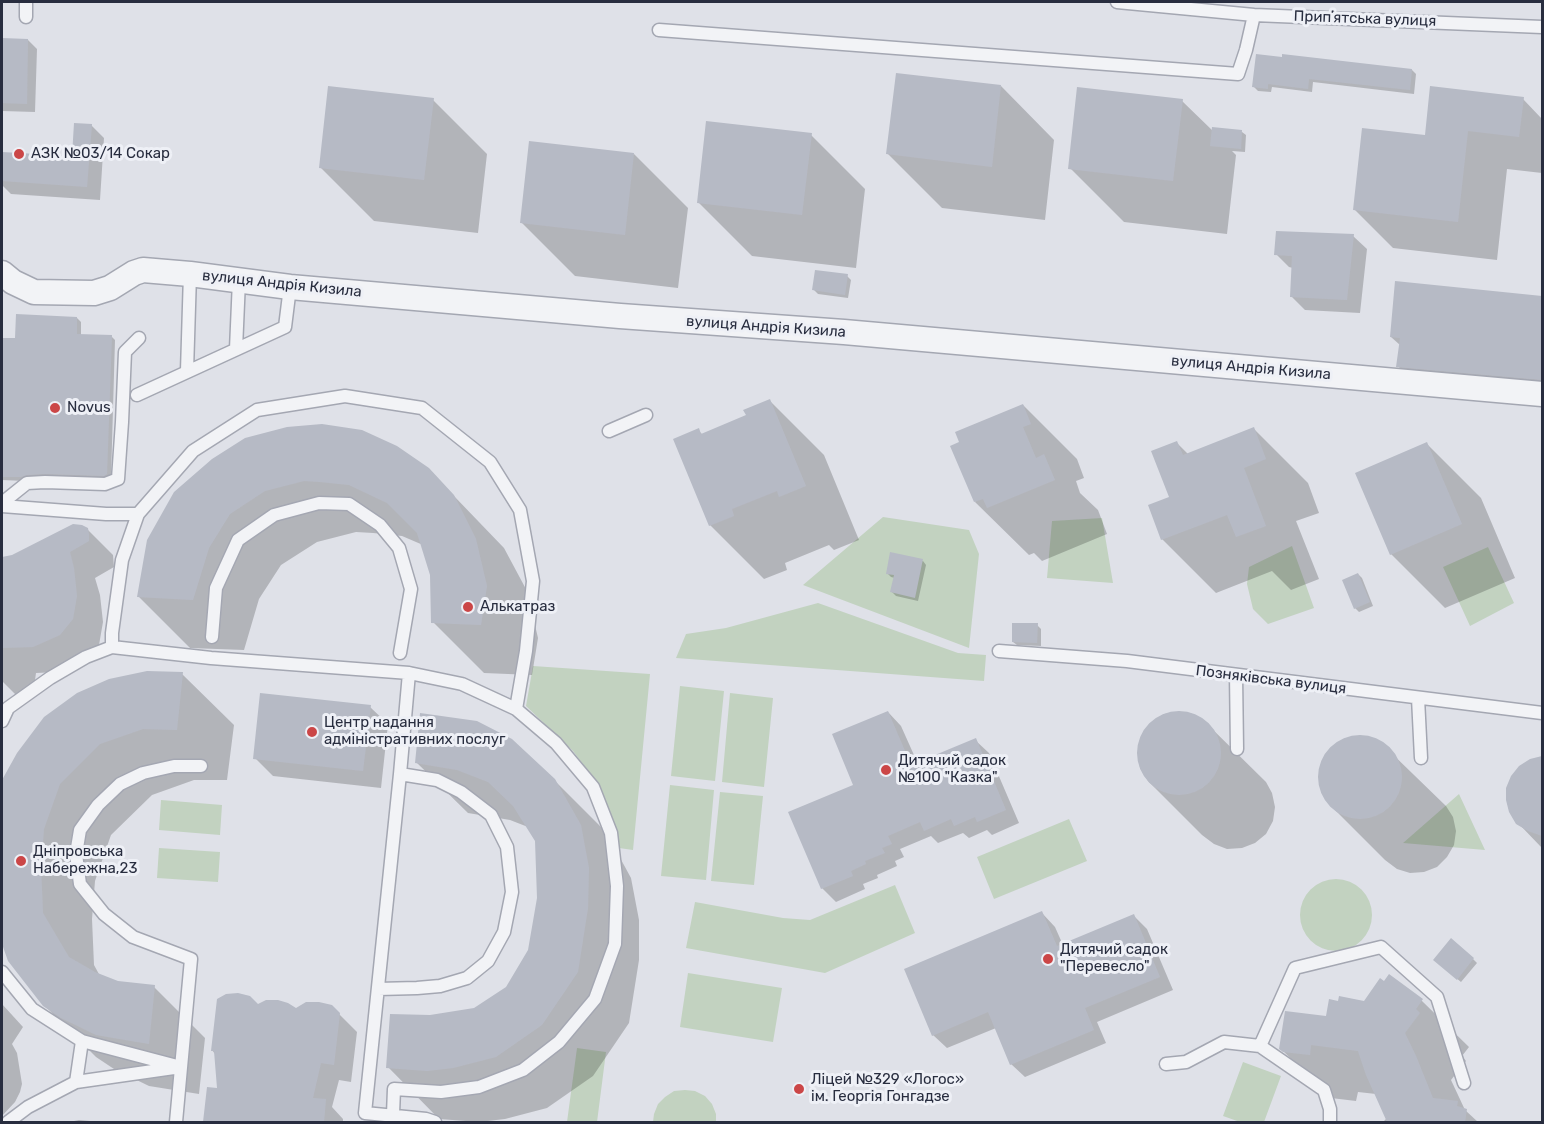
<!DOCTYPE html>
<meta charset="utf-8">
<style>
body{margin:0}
#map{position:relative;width:1544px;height:1124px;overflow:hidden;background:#dfe1e8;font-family:Rubik,sans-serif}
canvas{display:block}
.frame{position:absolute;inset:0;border:3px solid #282d3f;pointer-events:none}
</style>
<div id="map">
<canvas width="1544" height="1124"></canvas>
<div class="frame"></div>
</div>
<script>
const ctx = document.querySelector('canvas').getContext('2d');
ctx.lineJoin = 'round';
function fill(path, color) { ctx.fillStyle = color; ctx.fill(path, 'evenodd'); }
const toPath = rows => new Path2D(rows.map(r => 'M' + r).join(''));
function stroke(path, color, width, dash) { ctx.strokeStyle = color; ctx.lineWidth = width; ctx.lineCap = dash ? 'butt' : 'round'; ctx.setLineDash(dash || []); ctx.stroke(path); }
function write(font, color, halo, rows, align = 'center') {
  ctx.font = font + ' Rubik,sans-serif'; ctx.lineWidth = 6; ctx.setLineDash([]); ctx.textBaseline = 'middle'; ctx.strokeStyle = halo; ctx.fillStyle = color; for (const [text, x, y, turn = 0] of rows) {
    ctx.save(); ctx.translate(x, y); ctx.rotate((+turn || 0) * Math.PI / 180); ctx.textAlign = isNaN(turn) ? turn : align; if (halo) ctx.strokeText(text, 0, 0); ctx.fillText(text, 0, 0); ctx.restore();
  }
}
fill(toPath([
 [883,517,969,530,979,554,969,648,803,585],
 [1102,518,1113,583,1047,578,1052,521],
 [1292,546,1314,608,1268,624,1253,609,1247,584,1249,567],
 [1488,547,1514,603,1470,626,1443,567],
 [818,603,958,653,986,655,984,681,676,658,686,634,726,628],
 [533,666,650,674,633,850,619,848,615,826,599,786,573,751,526,706],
 [680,686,724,691,715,781,671,776],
 [730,693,773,698,764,787,722,782],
 [670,785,714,790,706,880,661,876],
 [720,792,763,796,754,885,711,881],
 [1459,794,1485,850,1403,843],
 [161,800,222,805,220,835,159,830],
 [1069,819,1087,861,994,899,977,857],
 [159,848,220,852,218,882,157,878],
 '1300 915a36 36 0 1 1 72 0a36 36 0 1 1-72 0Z',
 [895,885,915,933,825,973,686,948,695,902,783,918,810,920],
 [688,973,782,988,773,1042,680,1027],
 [577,1048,606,1052,597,1122,567,1122],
 [1243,1062,1281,1076,1264,1122,1240,1122,1223,1116],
 [685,1090,695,1091,705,1096,712,1104,716,1114,716,1122,653,1122,654,1114,658,1104,665,1097,674,1091]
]), '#c2d2c0');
fill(toPath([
 [2,40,28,40,37,49,35,112,2,111],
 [1258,56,1412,70,1416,74,1414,94,1313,82,1312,92,1272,87,1271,92,1258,91,1254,87],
 [1001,86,1054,140,1045,220,942,208,888,154],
 [1523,99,1542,119,1542,173,1507,169,1497,260,1393,248,1354,209,1426,137],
 [433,100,487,154,478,233,374,221,320,167],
 [1182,101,1213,131,1242,132,1246,135,1245,152,1232,151,1236,155,1227,234,1124,222,1070,168],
 [91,125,104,138,100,200,11,194,2,185,2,153,73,158],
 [811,135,865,189,856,268,752,256,698,202],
 [634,154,688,208,678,288,575,276,521,222],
 [1353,236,1367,249,1360,313,1305,310,1292,297,1293,268,1289,267,1276,254],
 [847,276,851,280,848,298,818,294,814,290],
 [1397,282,1542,298,1542,391,1411,380,1398,366,1400,345,1391,337],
 [77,318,81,322,81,335,111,336,115,340,111,478,25,481,2,480,2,339,17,340],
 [770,401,824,455,859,540,834,550,829,545,785,563,787,570,764,579,710,525,698,430,703,435,748,416],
 [1023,405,1077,459,1084,478,1076,481,1080,493,1098,510,1107,534,1042,561,1034,553,1029,555,975,502],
 [1254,429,1308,483,1319,513,1296,521,1319,579,1291,590,1272,571,1216,593,1162,539,1171,498,1177,443,1188,454],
 [1427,444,1481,498,1515,578,1445,608,1391,554],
 [213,461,428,469,504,548,527,591,538,638,532,675,484,673,433,622,432,575,423,545,402,536,373,533,356,532,317,542,281,565,259,599,244,650,190,648,139,597],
 [87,529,113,555,114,567,95,578,100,595,103,622,99,645,86,661,59,672,36,673,33,695,19,698,2,681,2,558,13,556],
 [923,561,926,565,918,601,896,596,892,592,895,578,891,577,887,573],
 [1358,574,1362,578,1373,606,1359,612,1355,608],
 [1037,625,1041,629,1041,646,1017,645,1013,642],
 [182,674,234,725,227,780,194,780,152,795,111,835,95,881,92,919,94,965,100,976,117,982,154,987,205,1038,199,1094,149,1086,114,1069,96,1057,44,1005,9,960,2,940,2,783,18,754],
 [370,707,388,724,381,788,273,776,255,758],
 [888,712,901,726,918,764,975,740,989,753,1019,823,992,835,987,830,969,838,963,833,938,843,931,836,900,849,904,857,895,861,897,866,877,875,878,878,863,884,865,889,836,902,822,888,855,785],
 [1176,712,1190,713,1201,718,1266,782,1272,793,1275,807,1273,821,1266,834,1255,843,1242,848,1227,849,1214,844,1202,835,1148,781,1140,768,1138,756,1139,743,1144,731,1153,721,1164,714],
 [1357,737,1370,738,1381,743,1446,806,1453,817,1456,831,1454,845,1447,857,1437,867,1424,872,1410,873,1397,869,1385,860,1331,806,1323,794,1320,781,1321,769,1325,757,1334,747,1344,740],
 [1542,758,1542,848,1518,823,1530,761],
 [416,762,554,780,606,832,631,878,639,920,639,960,629,1023,593,1076,547,1108,505,1119,479,1122,439,1119,388,1067,430,1017,474,1009,507,988,530,951,539,899,536,841,528,827,510,820,468,813],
 [1042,913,1055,927,1063,945,1134,916,1147,929,1173,990,1097,1022,1106,1043,1025,1077,1011,1064,996,1028,947,1048,933,1035],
 [1473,959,1477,963,1461,982,1439,964],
 [1390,976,1422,1001,1469,1047,1462,1056,1466,1061,1451,1080,1465,1110,1478,1122,1383,1122,1387,1118,1376,1094,1358,1092,1356,1101,1331,1098,1281,1049,1328,1018,1365,1002,1385,983],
 [2,1004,23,1027,12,1044,17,1053,22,1084,20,1092,15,1102,2,1116,6,1122,2,1122],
 [258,1006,296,1010,331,1006,357,1032,351,1082,339,1080,332,1107,343,1119,343,1122,204,1122,208,1088,219,1089,215,1054,212,1050],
 [79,1120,102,1122,69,1122]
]), '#0003');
fill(toPath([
 [2,38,28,39,27,104,2,103],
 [1256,54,1282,57,1282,54,1412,69,1410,90,1309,79,1308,89,1268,84,1268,89,1252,87],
 [896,73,1001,85,992,167,886,154],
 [328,86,434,98,424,180,319,168],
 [1430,86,1524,97,1519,137,1468,131,1458,222,1353,210,1362,128,1425,135],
 [1077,87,1183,99,1173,181,1068,169],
 [706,121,812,133,802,215,697,203],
 [74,123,92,124,87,187,2,181,2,152,72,156],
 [1212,127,1242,130,1241,149,1210,146],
 [529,141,634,153,625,235,520,223],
 [1276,231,1354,234,1347,300,1290,297,1292,256,1274,255],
 [815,270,848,274,845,295,812,290],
 [1395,281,1542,296,1542,380,1396,367,1400,338,1390,337],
 [16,314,77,317,77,334,112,335,107,474,104,476,45,474,27,475,21,477,2,477,2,338,15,338],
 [770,399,806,486,779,497,777,491,732,509,734,516,709,526,673,439,699,428,701,434,746,415,743,410],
 [1023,404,1031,424,1023,427,1036,458,1044,454,1055,480,987,508,983,499,974,502,950,446,959,442,955,432],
 [322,424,362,430,397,446,429,468,454,495,476,539,487,586,481,625,431,623,430,575,417,533,387,503,349,485,320,482,304,481,265,491,230,514,209,548,193,600,137,597,147,540,174,492,212,459,245,438,287,427],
 [1254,427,1266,459,1244,468,1266,526,1236,537,1227,515,1161,540,1148,505,1169,497,1151,451,1177,441,1183,455],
 [1427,442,1462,524,1390,555,1355,473],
 [73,524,82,525,88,528,89,535,89,541,70,552,74,568,77,596,73,619,60,635,33,647,2,648,2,557,12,555],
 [890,552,923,559,915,598,890,592,894,575,886,574],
 [1358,573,1370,602,1354,609,1342,580],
 [1012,623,1038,623,1037,643,1012,642],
 [147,671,183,672,177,730,143,729,100,744,60,784,44,829,41,867,43,913,69,957,95,972,118,981,155,985,149,1044,96,1035,61,1018,43,1006,8,961,2,944,2,780,17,753,44,717,77,693,109,679],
 [260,693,371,705,363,771,253,759],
 '1137 753a42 42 0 1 1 84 0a42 42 0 1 1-84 0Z',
 [888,711,911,765,976,738,1006,810,977,822,975,817,954,826,951,819,924,831,920,822,888,836,892,844,882,848,885,853,865,861,866,864,851,871,853,876,821,889,788,812,853,785,832,734],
 [420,713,477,721,512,739,555,779,581,825,589,868,588,908,578,972,542,1025,496,1057,453,1068,427,1071,386,1068,390,1014,430,1015,474,1008,506,987,528,950,537,898,535,841,513,806,488,782,457,770,415,763],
 '1318 777a42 42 0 1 1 84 0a42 42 0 1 1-84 0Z',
 [1542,756,1542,836,1528,831,1516,824,1509,812,1506,800,1506,788,1511,776,1519,766,1530,759],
 [1042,911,1057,946,1134,914,1160,977,1085,1008,1094,1030,1010,1065,988,1012,932,1036,904,969],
 [1451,938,1474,958,1457,980,1433,960],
 [1389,974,1423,999,1416,1009,1420,1013,1405,1033,1416,1056,1433,1098,1458,1101,1457,1106,1467,1109,1465,1122,1387,1122,1366,1075,1358,1051,1311,1045,1310,1055,1283,1052,1279,1049,1285,1011,1326,1016,1329,999,1338,1001,1339,996,1364,1001,1380,978,1384,981],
 [238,993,250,996,258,1004,266,1000,278,1000,288,1003,296,1008,306,1002,319,1002,332,1005,340,1013,334,1065,321,1063,313,1098,326,1099,324,1122,203,1122,207,1087,217,1088,214,1051,211,1051,217,999,226,994]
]), '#b6bac5');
const lane = toPath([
 [1117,2,1254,15,1542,27],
 [26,17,26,2],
 [659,30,1238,74,1246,50,1254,15],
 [236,349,239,280],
 [187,371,190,274],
 [137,395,285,327,290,287],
 [609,431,646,415],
 [2,503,27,483,45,482,105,484,118,479,122,422,125,352,139,338],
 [2,506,106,514,138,514],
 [212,637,216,588,238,540,274,515,319,503,349,504,380,525,399,548,411,589,400,653],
 [112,647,112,633,122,560,138,514,193,451,257,410,345,396,422,408,490,462,520,510,533,581,526,651,516,709],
 [999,651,1127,661,1542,713],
 [1236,675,1237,749],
 [1418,698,1421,758],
 [2,721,8,708,50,678,86,657,112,647,211,658,409,673,400,774,365,1113,426,1119,435,1122],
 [2,972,32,1009,82,1041,181,1067,76,1082,28,1107,8,1122],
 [378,989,417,988,440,986,467,978,488,961,504,932,512,892,507,847,491,815,461,792,437,780,400,774],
 [1260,1046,1295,968,1381,947,1437,997,1464,1083],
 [1166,1064,1186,1062,1224,1042,1260,1046,1324,1090,1330,1109,1330,1122],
 [76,1082,82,1041],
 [393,1114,394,1089,441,1092,479,1087,523,1070,559,1042,595,999,615,944,617,886,611,833,593,787,556,743,516,709,462,684,409,673],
 [176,1122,191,959,133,937,104,914,80,884,76,854,80,830,98,805,120,784,143,773,174,766,201,766]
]);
const street = toPath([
 [2,273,13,282,34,292,94,293,110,288,134,273,143,270,190,274,290,287,620,316,844,332,1542,394]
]);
stroke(lane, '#a4a7b2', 15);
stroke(street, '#a4a7b2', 27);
stroke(lane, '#f2f3f6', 12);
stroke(street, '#f2f3f6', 24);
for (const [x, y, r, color] of [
 [19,154,6,"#cb4647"],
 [55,408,6,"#cb4647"],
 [468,607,6,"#cb4647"],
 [312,732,6,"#cb4647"],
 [886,770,6,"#cb4647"],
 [21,861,6,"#cb4647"],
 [1048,959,6,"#cb4647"],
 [799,1089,6,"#cb4647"]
]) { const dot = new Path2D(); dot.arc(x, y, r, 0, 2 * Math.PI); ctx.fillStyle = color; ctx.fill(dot); stroke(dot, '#eef0f6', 2); }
write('15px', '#282d3f', '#eef0f6', [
 ["Припʼятська вулиця",1365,19,2],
 ["вулиця Андрія Кизила",282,284,6],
 ["вулиця Андрія Кизила",766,327,4],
 ["вулиця Андрія Кизила",1251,368,5],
 ["Позняківська вулиця",1271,680,7]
]);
write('15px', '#282d3f', '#eef0f6', [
 ["АЗК №03/14 Сокар",31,154],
 ["Novus",67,408],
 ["Алькатраз",480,607],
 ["Центр надання",324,723],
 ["адміністративних послуг",324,740],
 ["Дитячий садок",898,761],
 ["№100 \"Казка\"",898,778],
 ["Дніпровська",33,852],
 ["Набережна,23",33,869],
 ["Дитячий садок",1060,950],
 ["\"Перевесло\"",1060,967],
 ["Ліцей №329 «Логос»",811,1080],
 ["ім. Георгія Гонгадзе",811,1097]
], 'left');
</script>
